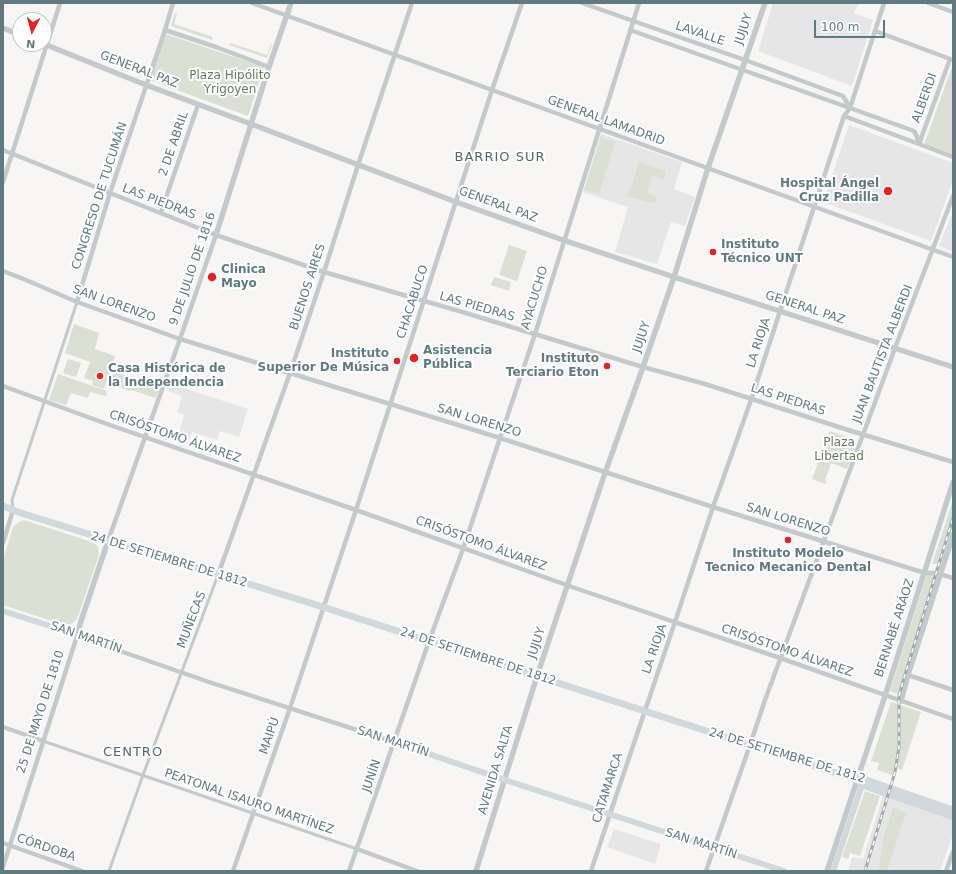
<!DOCTYPE html>
<meta charset="utf-8">
<style>
body{margin:0}
#map{position:relative;width:956px;height:874px;overflow:hidden;background:#f7f6f4;font-family:"DejaVu Sans",sans-serif}
canvas{display:block}
.frame{position:absolute;inset:0;border:4px solid #607a81;pointer-events:none}
.north{position:absolute;left:12px;top:12px;width:40px;height:40px;box-sizing:border-box;background:#fff;border:1px solid #bfcacd;border-radius:50%;rotate:186deg;font-size:11px;font-weight:700;line-height:16px;text-align:center;color:#607a81}
.north::after{content:'';display:block;margin:auto;width:14px;height:18px;background:#ed1e1e;clip-path:polygon(50% 0,100% 100%,50% 72%,0 100%)}
.scale{position:absolute;left:814px;top:20px;width:71px;height:18px;box-sizing:border-box;border:2px solid #607a81;border-top:0;padding-left:5px;font-size:12px;line-height:14px;white-space:nowrap;color:#607a81;-webkit-text-stroke:3px #fff;paint-order:stroke}
</style>
<div id="map">
<canvas width="956" height="874"></canvas>
<div class="frame"></div>
<div class="north">N</div>
<div class="scale">100 m</div>
</div>
<script>
const ctx = document.querySelector('canvas').getContext('2d');
ctx.lineJoin = 'round';
function fill(path, color) { ctx.fillStyle = color; ctx.fill(path, 'evenodd'); }
const toPath = rows => new Path2D(rows.map(r => 'M' + r).join(''));
function stroke(path, color, width, dash) { ctx.strokeStyle = color; ctx.lineWidth = width; ctx.lineCap = dash ? 'butt' : 'round'; ctx.setLineDash(dash || []); ctx.stroke(path); }
function write(font, color, halo, rows, align = 'center') {
  ctx.font = font + ' "DejaVu Sans",sans-serif'; ctx.lineWidth = 4; ctx.setLineDash([]); ctx.textBaseline = 'middle'; ctx.strokeStyle = halo; ctx.fillStyle = color; for (const [text, x, y, turn = 0] of rows) {
    ctx.save(); ctx.translate(x, y); ctx.rotate((+turn || 0) * Math.PI / 180); ctx.textAlign = isNaN(turn) ? turn : align; if (halo) ctx.strokeText(text, 0, 0); ctx.fillText(text, 0, 0); ctx.restore();
  }
}
fill(toPath([
 [773,3,856,3,859,4,853,13,873,20,852,86,758,51],
 [849,125,953,163,953,180,931,241,823,202],
 [601,134,682,162,674,189,695,197,685,226,671,222,657,264,615,252,628,207,583,192],
 [951,216,953,217,953,251,939,246],
 [171,384,248,409,239,437,220,431,217,440,192,432,190,438,179,434,184,415,177,412,182,396,168,391],
 [883,796,953,821,953,834,940,871,848,871,852,857,863,859],
 [614,829,661,844,655,864,607,847]
]), '#e5e6e5');
fill(toPath([
 [175,13,177,13,174,24,213,37,212,40,171,26],
 [166,34,264,67,248,116,149,80],
 [230,43,267,55,271,43,272,44,267,58,229,45],
 [953,64,953,155,924,145],
 [601,137,615,142,599,194,584,190],
 [639,162,666,171,664,179,652,176,647,193,657,197,655,204,627,196,629,191,630,191],
 [509,245,527,251,517,281,499,275],
 [494,277,511,282,509,291,491,285],
 [74,324,99,333,95,349,115,356,111,370,160,386,156,398,131,390,130,391,106,382,104,389,92,385,93,381,84,378,90,362,65,353],
 [68,359,81,363,76,377,63,373],
 [58,374,107,391,106,396,90,392,88,398,71,393,66,405,49,400],
 [830,431,852,439,856,444,847,469,831,463,825,480,827,481,825,484,812,479],
 [953,500,953,527,941,564,932,564],
 [24,520,89,541,98,546,99,555,77,619,71,624,64,625,3,605,3,560,13,527,19,522],
 [928,571,936,571,899,695,890,691],
 [891,702,921,712,902,770,895,768,892,775,877,770,879,763,871,761],
 [865,791,880,796,860,856,850,853,848,859,842,857],
 [893,808,906,812,887,871,879,871,883,838]
]), '#dbdfd4');
stroke(toPath([
 [13,510,12,500,77,302],
 [43,741,357,849],
 [109,871,143,775,218,575]
]), '#c4cacc', 3);
stroke(toPath([
 [252,3,953,257],
 [582,3,745,60,843,96,850,108],
 [928,3,953,12],
 [165,30,216,47,269,67],
 [630,30,850,108,914,131,917,137,919,144,953,157],
 [875,31,953,60],
 [844,116,919,144,950,59],
 [3,150,110,193,216,235,324,272,459,311,643,367,705,384,845,429,953,462],
 [3,182,60,3],
 [161,212,198,105],
 [3,271,26,280,77,302,180,339,500,438,713,507,925,573,936,573,953,578],
 [77,302,110,193,165,30,173,3],
 [3,386,107,424,356,510,575,588,780,658,953,719],
 [108,541,180,339,216,235],
 [3,543,13,510],
 [218,575,290,373,324,272,358,165,412,3],
 [908,675,953,690],
 [3,727,43,741],
 [3,843,82,871],
 [357,849,417,871],
 [3,867,77,636,209,682,394,742],
 [233,871,290,708,356,510,492,90,522,3],
 [349,871,429,641,463,549,500,438,535,334,639,3],
 [591,871,610,814,675,622,713,507,751,400,814,207,844,116,850,108,884,3],
 [706,871,750,745,765,700,895,348,953,196],
 [946,871,953,852]
]), '#c4cacc', 4.5);
stroke(toPath([
 [3,28,20,35],
 [44,44,146,85,251,124,456,202,563,240,674,277,953,367],
 [216,235,269,67,291,3],
 [77,636,81,621,108,541],
 [901,701,908,675,953,535],
 [476,871,537,676,605,473,643,367,674,277,708,168,765,3],
 [827,871,885,696,953,482]
]), '#c4cacc', 5.5);
stroke(toPath([
 [3,611,69,632,77,636],
 [394,742,505,780,784,871],
 [833,871,862,785]
]), '#d2d9dc', 6);
stroke(toPath([
 [3,506,13,510,24,514,323,607,858,780,866,780,953,810],
 [858,780,862,785,953,817]
]), '#d2d9dc', 7);
const rail = toPath([
 [865,871,895,772,899,747,899,696,904,678,953,518]
]);
stroke(rail, '#a2acaf', 3);
stroke(rail, '#fff', 1.5, [4.5]);
for (const [x, y, r, color] of [
 [888,191,5,"#ed1e1e"],
 [713,252,4,"#ed1e1e"],
 [212,277,5,"#ed1e1e"],
 [414,358,5,"#ed1e1e"],
 [397,361,4,"#ed1e1e"],
 [607,366,4,"#ed1e1e"],
 [100,376,4,"#ed1e1e"],
 [788,540,4,"#ed1e1e"]
]) { const dot = new Path2D(); dot.arc(x, y, r, 0, 2 * Math.PI); ctx.fillStyle = color; ctx.fill(dot); stroke(dot, '#fff', 1.5); }
write('12px', '#607a81', '#fff', [
 ["JUJUY",744,29,-71],
 ["LAVALLE",700,34,19],
 ["GENERAL PAZ",139,70,21],
 ["ALBERDI",925,98,-70],
 ["GENERAL LAMADRID",606,121,20],
 ["2 DE ABRIL",174,144,-71],
 ["CONGRESO DE TUCUMÁN",100,196,-72],
 ["LAS PIEDRAS",159,202,21],
 ["GENERAL PAZ",498,205,20],
 ["9 DE JULIO DE 1816",193,269,-71],
 ["BUENOS AIRES",308,287,-72],
 ["AYACUCHO",535,298,-73],
 ["CHACABUCO",413,302,-72],
 ["SAN LORENZO",114,304,20],
 ["LAS PIEDRAS",477,307,16],
 ["GENERAL PAZ",805,308,18],
 ["JUJUY",642,337,-71],
 ["LA RIOJA",759,343,-72],
 ["JUAN BAUTISTA ALBERDI",883,354,-69],
 ["LAS PIEDRAS",788,400,18],
 ["SAN LORENZO",479,421,17],
 ["CRISÓSTOMO ÁLVAREZ",175,437,19],
 ["SAN LORENZO",788,520,17],
 ["CRISÓSTOMO ÁLVAREZ",481,544,20],
 ["24 DE SETIEMBRE DE 1812",169,560,17],
 ["MUÑECAS",192,620,-69],
 ["BERNABÉ ARÁOZ",895,628,-72],
 ["SAN MARTÍN",86,638,19],
 ["JUJUY",537,643,-71],
 ["LA RIOJA",655,649,-71],
 ["CRISÓSTOMO ÁLVAREZ",787,651,19],
 ["24 DE SETIEMBRE DE 1812",478,657,18],
 ["25 DE MAYO DE 1810",41,712,-72],
 ["MAIPÚ",270,736,-71],
 ["SAN MARTÍN",393,742,18],
 ["24 DE SETIEMBRE DE 1812",787,756,17],
 ["AVENIDA SALTA",496,770,-73],
 ["JUNÍN",372,776,-71],
 ["CATAMARCA",608,788,-72],
 ["PEATONAL ISAURO MARTÍNEZ",249,802,19],
 ["SAN MARTÍN",701,844,18],
 ["CÓRDOBA",46,848,19]
]);
write('12px', '#6a7860', '#fff', [
 ["Plaza Hipólito",230,76],
 ["Yrigoyen",230,90],
 ["Plaza",839,443],
 ["Libertad",839,457]
]);
write('bold 12px', '#607a81', '#fff', [
 ["Hospital Ángel",879,184,"right"],
 ["Cruz Padilla",879,198,"right"],
 ["Instituto",721,245],
 ["Técnico UNT",721,259],
 ["Clinica",221,270],
 ["Mayo",221,284],
 ["Asistencia",423,351],
 ["Pública",423,365],
 ["Instituto",389,354,"right"],
 ["Superior De Música",389,368,"right"],
 ["Instituto",599,359,"right"],
 ["Terciario Eton",599,373,"right"],
 ["Casa Histórica de",108,369],
 ["la Independencia",108,383],
 ["Instituto Modelo",788,554,"center"],
 ["Tecnico Mecanico Dental",788,568,"center"]
], 'left');
ctx.letterSpacing = '1px';
write('13px', '#53666b', '#fff', [
 ["BARRIO SUR",500,158],
 ["CENTRO",133,753]
]);
ctx.letterSpacing = '0px';
</script>
